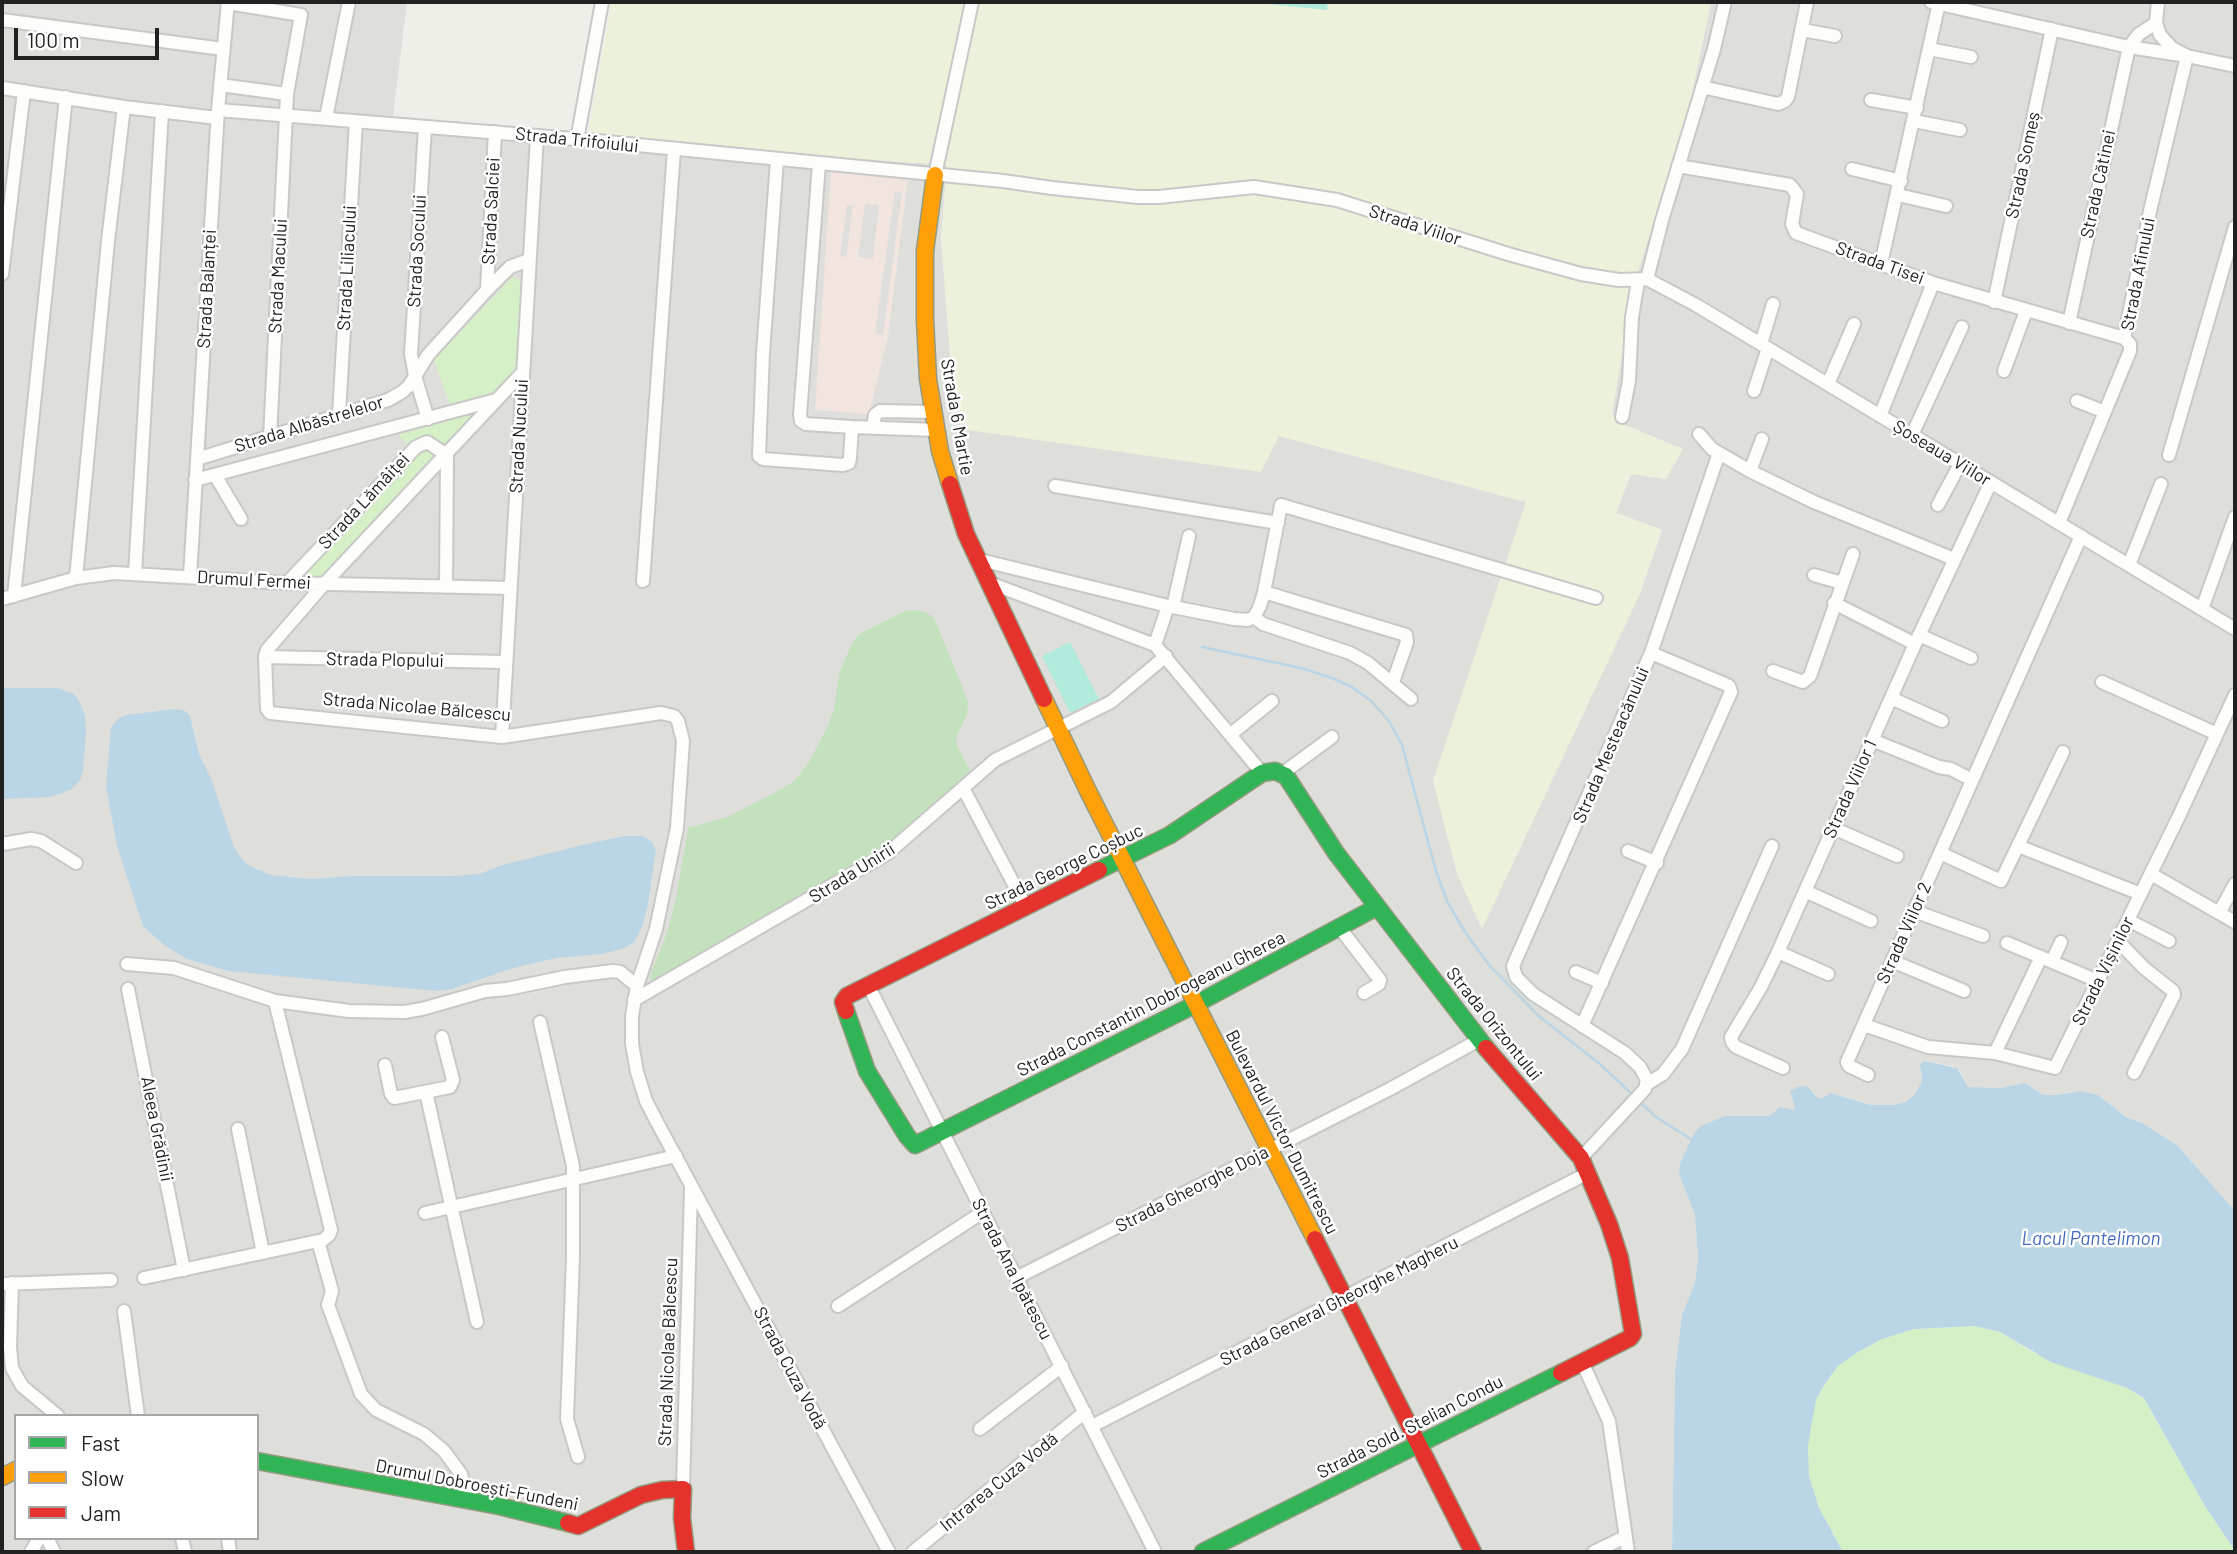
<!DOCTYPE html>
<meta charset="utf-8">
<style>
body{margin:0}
#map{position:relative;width:2237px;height:1554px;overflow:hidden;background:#efefea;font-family:Barlow,sans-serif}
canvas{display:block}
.frame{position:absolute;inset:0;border:4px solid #212121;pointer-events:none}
.legend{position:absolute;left:14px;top:1414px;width:245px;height:126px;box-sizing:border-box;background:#fff;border:2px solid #a6a6a6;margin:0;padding:9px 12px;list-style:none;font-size:21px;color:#212121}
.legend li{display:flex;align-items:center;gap:14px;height:35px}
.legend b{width:35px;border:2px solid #a6a6a6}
.scale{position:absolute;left:14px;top:28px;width:145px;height:32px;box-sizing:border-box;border:4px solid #212121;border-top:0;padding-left:9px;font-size:21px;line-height:24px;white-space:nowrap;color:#212121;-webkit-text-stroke:5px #fff;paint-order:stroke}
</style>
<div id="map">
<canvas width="2237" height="1554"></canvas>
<div class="frame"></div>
<ul class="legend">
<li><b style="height:9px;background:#30b455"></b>Fast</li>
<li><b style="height:9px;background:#ff9f0a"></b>Slow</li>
<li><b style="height:9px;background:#e5322d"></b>Jam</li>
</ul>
<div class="scale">100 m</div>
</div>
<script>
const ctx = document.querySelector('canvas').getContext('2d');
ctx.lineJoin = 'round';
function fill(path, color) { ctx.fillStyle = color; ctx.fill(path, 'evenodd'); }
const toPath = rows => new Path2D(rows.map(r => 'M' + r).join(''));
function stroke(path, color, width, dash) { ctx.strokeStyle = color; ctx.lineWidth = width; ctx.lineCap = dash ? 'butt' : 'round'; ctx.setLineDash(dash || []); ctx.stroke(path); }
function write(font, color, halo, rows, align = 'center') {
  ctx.font = font + ' Barlow,sans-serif'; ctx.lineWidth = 5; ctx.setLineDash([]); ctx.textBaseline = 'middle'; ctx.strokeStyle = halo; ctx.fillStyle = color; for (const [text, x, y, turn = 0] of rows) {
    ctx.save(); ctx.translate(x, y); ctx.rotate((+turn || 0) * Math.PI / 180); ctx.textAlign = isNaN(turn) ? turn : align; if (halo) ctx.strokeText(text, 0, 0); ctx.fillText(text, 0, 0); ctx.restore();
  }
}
fill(toPath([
 [2,2,407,2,392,123,587,140,947,165,941,238,953,392,1279,436,1526,502,1433,781,1639,596,1662,530,1616,513,1631,474,1666,479,1682,449,1625,425,1612,414,1634,284,1687,117,1711,2,2235,2,2235,1211,2177,1145,2142,1123,2126,1117,2098,1095,2081,1091,2057,1095,2043,1095,2025,1083,2001,1088,1968,1087,1960,1071,1952,1066,1932,1062,1925,1061,1920,1071,1922,1081,1915,1094,1906,1102,1893,1105,1871,1105,1836,1094,1821,1099,1817,1097,1814,1092,1791,1096,1795,1108,1793,1110,1775,1110,1770,1116,1754,1118,1725,1116,1695,1133,1680,1163,1679,1174,1695,1215,1698,1258,1695,1283,1682,1315,1675,1370,1672,1552,2,1552],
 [16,1416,257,1416,257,1538,16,1538]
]), '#dededb');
fill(toPath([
 [831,171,908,178,888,336,869,414,815,410]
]), '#f2e5df');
fill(toPath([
 [612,2,1711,2,1687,117,1634,284,1612,414,1625,425,1683,449,1666,479,1630,474,1616,513,1662,530,1639,596,1482,929,1457,874,1433,781,1526,502,1279,436,1261,472,961,429,953,392,941,238,947,165,587,140]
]), '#ecf1dc');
fill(toPath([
 [511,278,516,278,522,284,517,367,498,391,450,404,434,360],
 [468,415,472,419,448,445,427,437,417,438,409,445,398,435],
 [424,449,433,452,435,459,320,580,300,578,418,452],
 [1975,1326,2000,1332,2032,1352,2127,1388,2144,1398,2205,1506,2235,1552,1843,1552,1819,1508,1809,1477,1808,1446,1812,1422,1816,1400,1824,1385,1838,1366,1858,1352,1882,1339,1914,1329]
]), '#d5f0c6');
fill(toPath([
 [916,610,927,613,934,618,962,686,968,703,967,715,956,737,958,748,971,772,886,846,859,864,655,981,652,981,650,975,667,933,676,898,688,828,727,817,780,790,794,781,808,764,828,726,834,709,840,671,853,641,861,633,905,611]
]), '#c3e1bd');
fill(toPath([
 [1248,2,1328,2,1327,10],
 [1070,642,1099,699,1070,713,1042,656]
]), '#b1ebdd');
fill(toPath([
 [306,14,314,15,298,98,290,97],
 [286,17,294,18,281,86,273,84],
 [322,36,328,38,316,101,310,100],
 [330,38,337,39,324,102,317,101],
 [231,92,283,99,282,106,230,99],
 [767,174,774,175,755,461,863,469,862,477,754,470,754,462,748,461],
 [821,177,827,177,811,410,869,415,868,423,804,418],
 [895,191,902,192,883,335,875,333],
 [865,204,879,205,873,259,858,257],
 [847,205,853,206,846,257,840,256]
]), '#dededc');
fill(toPath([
 [2,688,57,688,74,694,78,699,85,715,86,732,83,770,80,780,72,789,51,797,2,799],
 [176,709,185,711,190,716,199,754,212,781,234,847,244,862,254,868,271,875,311,879,353,876,454,876,480,874,502,865,587,844,625,836,642,836,652,842,656,850,648,904,642,927,634,942,622,949,601,954,556,958,513,968,452,989,436,991,229,971,187,959,163,944,143,926,117,846,106,786,111,728,118,719,126,715],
 [1925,1061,1957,1068,1968,1087,2001,1088,2025,1083,2043,1095,2057,1095,2081,1091,2098,1095,2126,1117,2142,1123,2177,1145,2235,1211,2235,1551,2205,1506,2144,1398,2127,1388,2051,1362,2000,1332,1975,1326,1914,1329,1882,1339,1858,1352,1838,1366,1824,1385,1816,1400,1812,1422,1808,1446,1809,1476,1819,1508,1843,1552,1672,1552,1675,1371,1682,1315,1695,1283,1698,1258,1695,1215,1679,1174,1680,1163,1695,1132,1701,1126,1725,1116,1769,1116,1780,1107,1793,1110,1795,1108,1790,1091,1800,1086,1808,1087,1817,1097,1821,1099,1831,1093,1871,1105,1893,1105,1906,1102,1915,1094,1922,1081,1920,1065]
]), '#bad5e6');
stroke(toPath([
 [1202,647,1301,668,1332,678,1352,687,1371,701,1389,721,1402,745,1436,871,1447,901,1465,932,1489,965,1540,1017,1600,1064,1634,1096],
 [1639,1101,1656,1117,1692,1140]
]), '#bad5e6', 2.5);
const street = toPath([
 [1931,2,2129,47,2187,56],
 [2158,2,2156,23,2160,35,2172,48,2187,56,2235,66],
 [228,3,301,15,287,94,270,437],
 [2,20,223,49],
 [1802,30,1835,36],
 [1929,49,1971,57],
 [220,85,287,94],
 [1702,87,1778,104,1785,101,1788,97,1807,2],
 [2,88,124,107,217,118],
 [1871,100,1917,108],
 [218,110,587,140,1003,181,1052,188,1138,197,1159,197,1254,187,1337,200,1508,254,1581,274,1619,280,1647,279],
 [326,118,349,2],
 [1914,121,1960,130],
 [425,127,411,354,415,376,428,419],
 [577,140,602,2],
 [777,160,763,353,759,456,763,459,843,465,849,463,850,458,852,427,806,424,801,421,800,415,819,164],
 [1678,166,1790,185,1797,194,1792,224,1796,233,1933,283,2124,338],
 [1852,169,1901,181],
 [935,175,972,2],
 [1898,195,1946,206],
 [1881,264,1939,3],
 [2,274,24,91],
 [1647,279,1696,305,2235,629],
 [1647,279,1662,220,1714,49,1725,2],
 [487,290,495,132],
 [1994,302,2052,29],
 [2069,323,2129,47,2139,34,2156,23],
 [1761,344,1773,304],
 [2004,371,2026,311],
 [522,373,325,583,267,650,265,657,267,709,270,713,502,737,661,713,674,716,678,721,683,741,677,828,656,929,637,986,632,1016,632,1044,637,1072,646,1101,658,1124,889,1552],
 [1828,384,1854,324],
 [1754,391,1768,348],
 [2077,401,2105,412],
 [339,415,356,121],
 [1880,416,1933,283],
 [1622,417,1629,381,1632,317,1638,281],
 [852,427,936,430],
 [873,427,875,415,880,411,933,412],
 [1699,434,1712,449,1750,471,1814,502,1954,559],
 [1912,435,1962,327],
 [2169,455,2235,227],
 [197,459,388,400,402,392,409,386,428,355,487,290,510,267,529,260],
 [1750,471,1762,439],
 [215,475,241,519],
 [195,480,496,400],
 [1055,486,1278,523],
 [1938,505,1960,464],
 [2059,523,2130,351,2130,344,2124,338,2150,211,2187,56],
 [976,559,1168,606,1234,619,1248,620,1254,617,1263,624,1350,653,1368,663,1411,699],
 [2129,565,2161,484],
 [135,574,162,111],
 [1814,575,1842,583],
 [190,577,218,110,228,2],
 [76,578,108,241,124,107],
 [643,581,674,150],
 [987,582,1155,645,1262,773],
 [287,583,416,447,427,442,447,455,446,587],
 [1264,592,1406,635,1407,642,1393,682],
 [14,596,66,97],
 [2,599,76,578,114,573,287,583,510,588],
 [1834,603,1915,644],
 [1173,607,1189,536],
 [2202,609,2235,517],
 [1254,617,1260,606,1264,592,1281,505,1596,598],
 [1919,635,1971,658],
 [1155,645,1168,606],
 [265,657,505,662],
 [1773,671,1803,682,1810,676,1853,554],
 [2102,682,2217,734],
 [1891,698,1942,721],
 [1231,734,1272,701],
 [502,737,537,136],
 [1872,740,1939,767,1951,769,1972,780],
 [1283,773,1332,737],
 [963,788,1026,907],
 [1833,828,1897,856],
 [2,844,31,839,41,841,76,863],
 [2018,846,2141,894],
 [1628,851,1657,863],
 [1940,853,2001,881,2063,752],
 [2151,874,2235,922],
 [1805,891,1871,921],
 [1914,911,1983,936],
 [2219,913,2235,884],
 [2128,920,2169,941],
 [1339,927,1380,980,1379,984,1364,993],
 [2118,941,2144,968,2173,991,2174,995,2134,1073],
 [2007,943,2098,981],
 [1778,952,1828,974],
 [1892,961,1964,991],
 [2052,961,2061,942],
 [127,964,174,968,275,1001,349,1011,404,1012,422,1009,485,991,507,989,565,977,613,971,620,972,637,986],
 [1576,972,1602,983],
 [868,985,1155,1552],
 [128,989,184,1270],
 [634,1000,888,853,995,760,1111,702,1166,656],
 [540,1022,573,1166,573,1257,567,1419,578,1457],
 [1864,1025,1928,1047,1995,1053,2055,1068,2179,816,2235,695],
 [1582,1026,1731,692,1729,686,1725,684,1651,653],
 [1995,1053,2041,957],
 [385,1065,391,1094,394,1098,450,1087,453,1080,442,1037],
 [1783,1068,1736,1047,1732,1042,1731,1037,1761,987,1778,952,1915,644,1991,482],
 [1868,1075,1849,1066,1847,1062,2081,536],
 [1647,1084,1663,1074,1682,1049,1772,846],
 [426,1092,477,1322],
 [238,1129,263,1253],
 [1581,1158,1645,1089,1647,1080,1640,1067,1625,1053,1533,994,1516,977,1513,966,1651,653,1719,453],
 [425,1213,676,1156],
 [318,1241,332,1291,328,1305,361,1394,376,1410,424,1434,444,1451,461,1474,467,1501],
 [144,1278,323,1240,329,1235,331,1230,275,1001],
 [1016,1278,1390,1089,1479,1040],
 [12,1283,10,1347,12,1368,22,1386,58,1416],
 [2,1284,111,1280],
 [838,1306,983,1212],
 [124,1311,138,1416],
 [1582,1362,1609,1421,1628,1552],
 [1092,1426,1586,1174],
 [980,1429,1062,1366],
 [683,1489,691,1188],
 [47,1538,54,1552],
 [182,1538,185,1552],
 [228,1538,230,1552],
 [31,1552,39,1538],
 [913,1552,1085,1412],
 [1594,1552,1625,1537]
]);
const fast = toPath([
 [1099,870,1170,835,1262,773,1275,771,1286,776,1336,853,1486,1048],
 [846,1011,867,1071,907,1136,915,1145,1196,1004,1377,907],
 [257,1461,499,1506,568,1523],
 [1203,1552,1561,1373]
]);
const slow = toPath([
 [935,175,925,251,925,320,928,379,940,451,950,484],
 [1044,699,1089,793,1315,1239],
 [2,1477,16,1470]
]);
const jam = toPath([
 [950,484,966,534,1044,699],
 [846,1011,843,1002,847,996,1099,870],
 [1486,1048,1581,1158,1609,1224,1620,1258,1633,1334,1630,1338,1561,1373],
 [1315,1239,1473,1552],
 [568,1523,578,1526,641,1495,662,1490,683,1489,682,1518,686,1552]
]);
stroke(street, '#c8c8c6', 16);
stroke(fast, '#949b80', 19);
stroke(slow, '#949b80', 19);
stroke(jam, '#949b80', 19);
stroke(street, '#fdfdfc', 12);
stroke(fast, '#30b455', 16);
stroke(slow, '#ff9f0a', 16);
stroke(jam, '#e5322d', 16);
write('18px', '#212121', '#fff', [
 ["Strada Trifoiului",577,140,6],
 ["Strada Someș",2023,165,-78],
 ["Strada Cătinei",2098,184,-78],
 ["Strada Salciei",491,211,-87],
 ["Strada Viilor",1415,225,18],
 ["Strada Socului",417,251,-87],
 ["Strada Tisei",1880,263,20],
 ["Strada Liliacului",347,268,-87],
 ["Strada Afinului",2138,274,-79],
 ["Strada Macului",278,276,-87],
 ["Strada Balanței",207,289,-87],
 ["Strada 6 Martie",957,417,80],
 ["Strada Albăstrelelor",309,424,-17],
 ["Strada Nucului",519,436,-87],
 ["Șoseaua Viilor",1942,453,31],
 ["Strada Lămâiței",364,501,-47],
 ["Drumul Fermei",254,580,3],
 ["Strada Plopului",385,660,1],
 ["Strada Nicolae Bălcescu",417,707,5],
 ["Strada Mesteacănului",1611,745,-67],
 ["Strada Viilor 1",1850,789,-66],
 ["Strada George Coșbuc",1064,867,-26],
 ["Strada Unirii",852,873,-32],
 ["Strada Viilor 2",1904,933,-66],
 ["Strada Vișinilor",2103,971,-64],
 ["Strada Constantin Dobrogeanu Gherea",1151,1004,-27],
 ["Strada Orizontului",1494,1024,51],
 ["Aleea Grădinii",157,1129,79],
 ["Bulevardul Victor Dumitrescu",1282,1132,63],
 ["Strada Gheorghe Doja",1192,1189,-27],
 ["Strada Ana Ipătescu",1012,1269,63],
 ["Strada General Gheorghe Magheru",1339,1301,-27],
 ["Strada Nicolae Bălcescu",668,1352,-88],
 ["Strada Cuza Vodă",790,1368,62],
 ["Strada Sold. Stelian Condu",1410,1427,-27],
 ["Intrarea Cuza Vodă",999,1482,-39],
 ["Drumul Dobroești-Fundeni",477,1485,11]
]);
write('italic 19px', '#4269bc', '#fff', [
 ["Lacul Pantelimon",2091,1239]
]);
</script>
